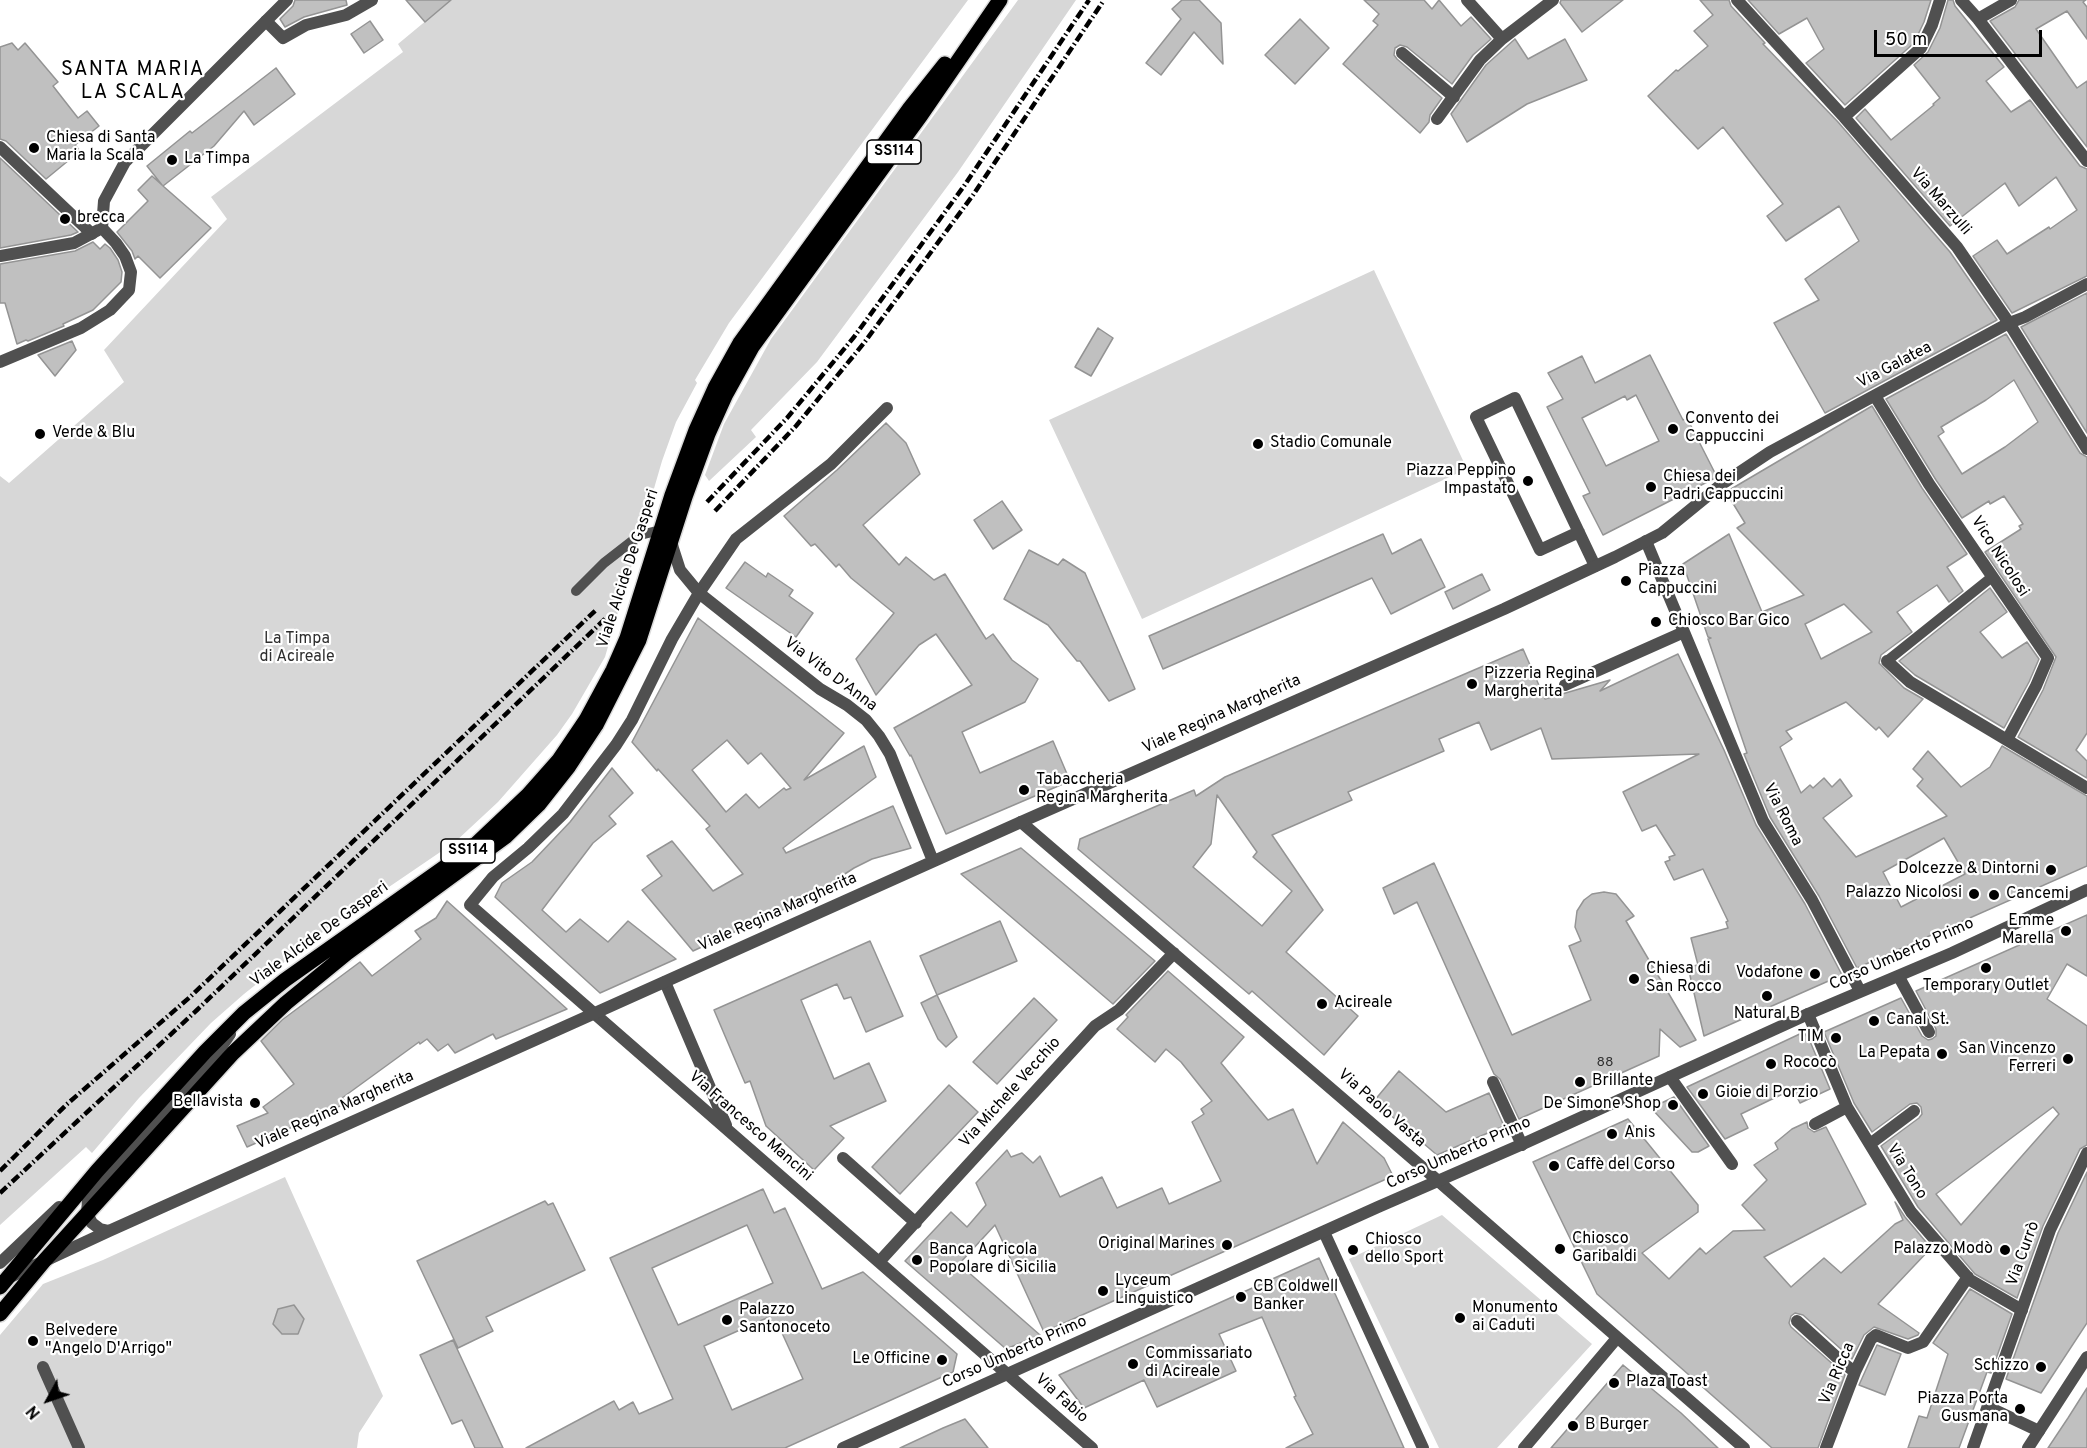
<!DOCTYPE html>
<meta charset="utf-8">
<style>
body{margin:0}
#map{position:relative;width:2087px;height:1448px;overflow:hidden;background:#fff;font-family:Overpass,sans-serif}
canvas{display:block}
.north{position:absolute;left:18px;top:1370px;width:60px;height:60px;-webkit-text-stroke:4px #fff;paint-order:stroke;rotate:230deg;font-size:16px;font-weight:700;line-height:24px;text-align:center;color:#000}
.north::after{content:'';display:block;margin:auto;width:21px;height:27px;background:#000;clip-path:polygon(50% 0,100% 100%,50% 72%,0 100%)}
.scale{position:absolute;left:1874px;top:30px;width:168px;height:27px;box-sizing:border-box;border:3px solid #000;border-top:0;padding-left:8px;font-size:18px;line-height:21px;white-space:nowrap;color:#000;-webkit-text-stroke:4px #fff;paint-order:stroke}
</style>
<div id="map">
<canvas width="2087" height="1448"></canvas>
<div class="north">N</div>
<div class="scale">50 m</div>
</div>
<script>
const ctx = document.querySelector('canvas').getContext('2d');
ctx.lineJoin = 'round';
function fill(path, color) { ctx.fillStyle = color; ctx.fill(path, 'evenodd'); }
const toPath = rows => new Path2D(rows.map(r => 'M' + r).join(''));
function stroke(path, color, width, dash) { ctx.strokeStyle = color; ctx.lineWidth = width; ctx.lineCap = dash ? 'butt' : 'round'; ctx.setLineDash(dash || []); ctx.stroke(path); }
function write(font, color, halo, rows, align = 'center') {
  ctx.font = font + ' Overpass,sans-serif'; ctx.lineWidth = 4.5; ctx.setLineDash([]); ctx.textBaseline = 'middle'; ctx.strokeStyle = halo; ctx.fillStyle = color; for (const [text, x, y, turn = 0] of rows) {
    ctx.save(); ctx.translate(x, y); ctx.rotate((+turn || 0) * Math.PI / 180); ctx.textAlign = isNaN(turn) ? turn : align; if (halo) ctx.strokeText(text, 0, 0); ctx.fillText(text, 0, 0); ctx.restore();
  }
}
fill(toPath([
 [451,0,968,0,729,323,695,380,697,383,676,422,662,461,605,657,572,714,557,735,498,802,455,842,317,936,244,994,211,1023,139,1098,92,1153,86,1147,0,1225,0,476,9,483,124,382,104,350,227,219,211,197,403,52,398,44],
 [1018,0,1076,0,958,172,817,362,751,430,756,437,709,481,705,475,724,424,771,339],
 [1374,270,1467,469,1142,619,1049,420],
 [285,1177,383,1396,359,1433,357,1448,0,1448,0,1335,43,1284,103,1260],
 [1442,1215,1592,1344,1497,1448,1439,1448,1349,1259]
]), '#d7d7d7');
const building = toPath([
 [295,0,346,0,347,5,304,17,285,27,280,19,293,6,295,0],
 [406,0,451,0,425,22,406,0],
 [1182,0,1199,0,1221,23,1223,64,1194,32,1161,75,1146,63,1181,19,1172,9,1182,0],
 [1364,0,1424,0,1432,9,1439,0,1461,26,1471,17,1491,39,1473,55,1452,84,1407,47,1400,45,1395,48,1394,55,1397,59,1442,98,1430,115,1429,122,1420,133,1343,64,1378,25,1373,21,1379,14,1364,0],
 [1561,0,1623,0,1582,32,1560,3,1561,0],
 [1700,0,1729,0,1731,6,1765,43,1763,44,1838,122,1950,252,1997,320,1825,413,1774,323,1819,300,1805,279,1859,241,1839,206,1786,241,1767,216,1783,204,1723,127,1698,149,1648,96,1676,70,1678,71,1708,46,1694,31,1713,15,1700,0],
 [1748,0,1931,0,1924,22,1914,43,1845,105,1806,63,1824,49,1807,18,1779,34,1748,0],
 [1948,0,1953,0,1955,6,2004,67,1986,81,2011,112,2030,100,2080,166,2087,169,2087,276,2012,313,1973,256,1997,240,2007,254,2049,227,2050,229,2077,210,2056,177,2019,206,2005,183,1950,226,1856,118,1865,109,1891,140,1934,105,1933,104,1940,98,1914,65,1928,52,1940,28,1948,0],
 [2019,0,2086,0,2083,2,2087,7,2087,39,2067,11,2036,29,2077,88,2087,81,2087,147,1990,21,2015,7,2019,0],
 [1300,19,1329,48,1295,84,1265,55,1300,19],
 [370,21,383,40,364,53,351,34,370,21],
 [1515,39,1528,59,1565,39,1587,80,1527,104,1467,142,1451,114,1486,65,1515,39],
 [12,43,18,50,25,43,58,82,53,86,78,118,87,111,99,126,75,145,80,151,46,179,6,141,0,139,0,47,12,43],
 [276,68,295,94,254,125,244,111,214,146,163,186,211,228,160,278,138,256,135,259,132,251,117,232,148,201,138,190,152,176,162,185,147,166,190,131,192,133,276,68],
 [0,158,78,232,71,235,0,248,0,158],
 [93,242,100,249,105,244,110,248,118,260,122,272,121,282,93,310,63,324,64,326,28,341,26,340,17,344,5,303,0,303,0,264,75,251,93,242],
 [2087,293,2087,433,2021,327,2087,293],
 [1098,328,1113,338,1091,376,1075,367,1098,328],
 [2006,334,2080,453,2087,457,2087,733,2076,750,2087,761,2087,778,2018,737,2043,690,2056,657,1985,552,2021,529,2019,526,2023,524,2004,496,1990,504,1989,501,1962,518,1936,480,1886,399,2006,334],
 [2014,380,2038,422,2005,447,1962,474,1938,436,1944,432,1941,427,1986,400,2014,380],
 [72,341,76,350,55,376,38,355,72,341],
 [1650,355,1683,420,1687,418,1717,477,1603,535,1583,496,1590,493,1547,407,1563,399,1548,373,1582,356,1595,383,1650,355],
 [1636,395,1659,441,1606,466,1582,418,1625,396,1627,400,1636,395],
 [1872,406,1922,488,1967,554,1947,567,1963,591,1949,602,1937,585,1897,612,1912,632,1881,655,1879,663,1904,688,1923,699,1888,737,1879,727,1876,730,1846,702,1786,731,1792,739,1780,747,1801,793,1810,785,1813,788,1824,778,1832,787,1840,779,1852,796,1823,818,1856,857,1947,816,1917,786,1923,779,1913,769,1928,751,1961,787,1990,767,2002,746,2087,796,2087,866,1857,968,1819,896,1770,817,1744,754,1747,753,1708,639,1711,638,1708,637,1683,564,1729,534,1762,612,1804,595,1737,528,1745,523,1726,492,1872,406],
 [1844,604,1872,632,1821,659,1805,624,1844,604],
 [1944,838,1965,874,1901,907,1883,872,1944,838],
 [886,423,906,443,920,474,863,525,899,565,906,557,934,580,945,574,986,639,993,634,1012,660,1038,679,1025,702,962,732,980,773,1053,741,1070,781,946,834,911,755,910,756,894,728,972,685,936,634,919,645,876,695,856,659,894,613,851,578,839,564,836,567,815,544,811,546,784,516,837,470,886,423],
 [1002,501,1022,530,993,549,974,520,1002,501],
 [1383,534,1392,554,1421,539,1445,587,1391,614,1372,578,1163,669,1149,636,1383,534],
 [1029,550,1058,565,1063,559,1085,573,1135,689,1109,701,1080,661,1077,661,1048,625,1004,599,1029,550],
 [745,562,766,577,768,573,793,590,789,596,813,613,796,637,726,588,745,562],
 [1482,574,1490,590,1453,609,1445,592,1482,574],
 [1990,588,2007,612,1980,632,2002,658,2027,642,2039,659,2029,682,2004,728,1915,675,1899,661,1990,588],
 [698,618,844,733,804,780,864,746,876,777,783,848,786,853,893,806,911,848,872,859,854,868,808,898,693,951,642,890,662,876,647,856,672,841,713,891,743,874,706,829,710,826,658,769,657,771,632,742,698,618],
 [727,740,748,764,761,753,791,788,786,790,784,788,759,808,746,794,726,812,692,770,727,740],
 [1523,649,1545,699,1610,680,1600,691,1678,654,1724,750,1756,825,1805,904,1842,975,1704,1036,1688,967,1698,965,1691,938,1728,928,1726,922,1728,921,1703,869,1674,880,1665,862,1670,860,1669,857,1675,855,1656,825,1642,831,1623,792,1699,754,1552,759,1541,728,1491,750,1479,722,1439,739,1444,751,1348,792,1352,800,1272,835,1323,910,1286,952,1358,1016,1324,1055,1252,991,1249,994,1078,849,1080,839,1194,790,1196,796,1225,777,1523,649],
 [1217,795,1257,852,1253,857,1292,891,1262,926,1193,867,1211,844,1217,795],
 [612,768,633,793,609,816,616,824,593,843,542,910,566,932,580,919,608,942,628,921,676,959,600,993,495,897,502,883,532,862,570,822,612,768],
 [1021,848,1155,961,1113,1004,961,874,1021,848],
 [1434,863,1512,1035,1591,1000,1569,946,1581,941,1575,927,1577,911,1584,900,1592,894,1604,892,1616,894,1634,916,1626,921,1696,1040,1680,1047,1660,1029,1659,1056,1519,1119,1500,1079,1494,1074,1417,902,1394,914,1383,888,1434,863],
 [447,901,567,1009,496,1039,493,1034,455,1053,448,1044,438,1051,427,1039,420,1044,419,1042,342,1098,347,1103,247,1147,237,1126,268,1113,263,1107,294,1084,261,1041,282,1020,360,962,372,976,421,939,415,931,436,918,447,901],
 [2087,915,2087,976,2067,964,2047,999,2087,1026,2087,1145,2080,1149,2043,1226,2017,1298,1975,1274,1918,1207,1881,1146,1919,1118,1922,1114,1921,1107,1917,1103,1910,1104,1872,1132,1854,1103,1824,1032,1901,998,1922,1036,1928,1040,1932,1039,1936,1036,1936,1029,1916,991,2087,915],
 [2053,1107,2059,1114,1961,1225,1936,1194,2053,1107],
 [1000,921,1017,961,937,995,920,956,1000,921],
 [870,941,903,1016,866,1032,851,997,844,999,837,984,801,1000,834,1079,869,1063,886,1101,830,1126,844,1138,814,1170,766,1126,750,1081,745,1083,714,1010,870,941],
 [1168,971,1244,1037,1221,1063,1268,1120,1293,1109,1317,1164,1343,1122,1384,1158,1393,1176,1044,1332,995,1225,959,1264,1040,1335,1006,1349,905,1261,951,1212,967,1227,986,1205,976,1183,1007,1150,1011,1157,1022,1153,1033,1163,1040,1156,1060,1197,1102,1177,1117,1208,1162,1188,1169,1204,1221,1181,1192,1122,1204,1114,1201,1109,1212,1101,1181,1062,1166,1049,1155,1062,1117,1029,1128,1017,1126,1015,1168,971],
 [937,995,957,1037,946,1047,938,1039,921,1003,937,995],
 [1034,998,1057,1020,997,1084,973,1062,1034,998],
 [1804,1032,1808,1039,1809,1039,1830,1089,1800,1103,1793,1089,1741,1114,1748,1128,1725,1139,1687,1087,1804,1032],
 [1399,1071,1446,1112,1489,1093,1504,1126,1437,1155,1374,1101,1399,1071],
 [949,1085,978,1112,900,1194,872,1167,949,1085],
 [1674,1097,1709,1146,1698,1152,1692,1152,1651,1108,1674,1097],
 [1628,1119,1698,1205,1698,1212,1642,1253,1669,1279,1700,1248,1706,1254,1733,1231,1765,1230,1742,1205,1767,1180,1754,1165,1778,1149,1775,1143,1792,1129,1807,1122,1808,1128,1814,1132,1826,1127,1866,1204,1764,1257,1791,1287,1824,1258,1841,1273,1895,1224,1903,1220,1895,1202,1905,1217,1931,1248,1878,1304,1919,1333,1918,1335,1908,1339,1874,1327,1864,1335,1852,1359,1803,1315,1795,1313,1791,1316,1789,1323,1791,1327,1845,1375,1818,1448,1772,1448,1597,1294,1533,1162,1628,1119],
 [2087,1172,2087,1323,2041,1393,2006,1379,2058,1233,2087,1172],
 [763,1189,774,1213,785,1208,822,1289,863,1272,957,1354,953,1372,785,1448,526,1448,614,1401,619,1410,633,1402,639,1414,673,1399,610,1258,763,1189],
 [747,1225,773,1283,678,1325,652,1268,747,1225],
 [769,1317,773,1324,777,1322,803,1379,732,1410,704,1346,769,1317],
 [545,1201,548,1205,553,1203,585,1270,486,1317,493,1331,458,1348,417,1261,545,1201],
 [1319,1258,1404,1448,1286,1448,1313,1434,1294,1397,1296,1396,1262,1317,1219,1334,1236,1371,1157,1407,1144,1380,1084,1408,1059,1375,1319,1258],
 [1970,1289,2012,1314,1991,1373,1987,1372,1959,1448,1908,1448,1919,1416,1927,1418,1948,1354,1933,1343,1970,1289],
 [294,1305,304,1319,298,1334,282,1334,273,1324,278,1309,294,1305],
 [453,1340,503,1448,475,1448,462,1420,452,1424,420,1355,453,1340],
 [1877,1345,1901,1354,1885,1395,1859,1385,1877,1345],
 [1623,1365,1681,1413,1718,1448,1551,1448,1623,1365],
 [2087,1388,2087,1448,2048,1448,2068,1418,2087,1388],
 [965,1419,988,1448,900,1448,943,1428,965,1419]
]);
fill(building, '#c0c0c0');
stroke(building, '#949494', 1.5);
const primary = toPath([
 [0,1287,97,1171,205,1052,244,1013,285,980,473,847,528,795,559,760,586,720,613,670,627,638,672,495,696,430,715,388,740,343,910,108,945,64],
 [0,1314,44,1261,233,1053,286,1003,347,953,505,837,539,804,569,766,596,725,639,640,685,497,708,434,726,394,752,347,921,115,1000,0]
]);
stroke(primary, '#dbdbdb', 18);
stroke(toPath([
 [576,591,604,563,640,535,661,530],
 [1887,661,1992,577]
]), '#505050', 10);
stroke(toPath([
 [266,21,283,38,306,25,346,15,372,0],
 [0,147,92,234],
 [1875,396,1929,484,2048,658,2036,686,2007,740,2087,788],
 [1887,661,1910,682,2007,740],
 [1899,977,1929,1032],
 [1808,1014,1847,1107,1911,1212,1970,1280,2022,1310],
 [1670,1077,1732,1164],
 [1493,1082,1522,1145],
 [1815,1124,1847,1107],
 [1870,1144,1914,1111],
 [1797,1321,1843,1363,1855,1372],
 [43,1367,79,1448],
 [1826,1448,1855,1372,1871,1339,1876,1335,1908,1348,1923,1342,1968,1277]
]), '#505050', 12);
stroke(toPath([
 [1467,0,1502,39],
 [1737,0,1844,117,1957,247,2009,323,2087,449],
 [1961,0,1978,19,2087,161],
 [1978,19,2011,0],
 [1402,53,1454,97],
 [1844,117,1921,48,1932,25,1940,0],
 [1437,119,1480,60,1502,39,1553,0],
 [102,228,104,201,125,162,287,0],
 [0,256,74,243,102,228],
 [0,362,81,328,110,310,129,290,131,272,125,256,116,243,102,228],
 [887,408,831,464,736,539,699,593,672,639,632,720,616,745,563,814,528,848,493,877,470,905,1092,1448],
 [1579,532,1540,550,1476,417,1515,398,1595,566],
 [1646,541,1763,821,1812,900,1860,991],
 [1565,685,1684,632],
 [1021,822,1421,1166,1744,1448],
 [665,982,726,1125],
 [843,1158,916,1223],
 [1324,1232,1423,1448],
 [879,1262,1095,1026,1119,1010,1174,953],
 [1988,1407,2039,1431],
 [1524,1448,1617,1338],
 [1973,1448,2050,1230,2087,1153]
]), '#505050', 12);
stroke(toPath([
 [671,542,680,570,699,593,820,689,847,705,866,720,879,736,890,754,933,861],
 [109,1231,100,1229,92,1223,87,1214,88,1200,216,1054,230,1034],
 [0,1263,59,1207],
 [10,1277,109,1231,1021,822,1504,609,1615,557,1662,533,1722,484,1770,452,2009,323,2025,317,2087,284],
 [843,1448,1378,1207,1525,1143,1808,1014,1952,953,2087,890],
 [2028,1448,2087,1357]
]), '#505050', 12);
stroke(primary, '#000', 15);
stroke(toPath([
 [707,502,787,418,854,337,964,186,1089,0],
 [715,511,796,426,864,343,973,195,1104,0],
 [0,1171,66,1105,190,997,597,609],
 [0,1193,197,1010,606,618]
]), '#000', 4.5, [9, 3, 1.5, 3]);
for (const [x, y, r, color] of [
 [34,148,6,"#000"],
 [172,160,6,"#000"],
 [65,219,6,"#000"],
 [1673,429,6,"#000"],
 [40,434,6,"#000"],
 [1258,444,6,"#000"],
 [1528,481,6,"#000"],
 [1651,487,6,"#000"],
 [1626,581,6,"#000"],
 [1656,622,6,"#000"],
 [1472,684,6,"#000"],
 [1024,790,6,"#000"],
 [2051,870,6,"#000"],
 [1974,894,6,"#000"],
 [1994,895,6,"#000"],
 [2066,931,6,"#000"],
 [1986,968,6,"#000"],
 [1815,974,6,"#000"],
 [1634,979,6,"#000"],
 [1767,996,6,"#000"],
 [1322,1004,6,"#000"],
 [1874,1021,6,"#000"],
 [1836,1038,6,"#000"],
 [1942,1054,6,"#000"],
 [2068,1059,6,"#000"],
 [1771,1064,6,"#000"],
 [1580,1082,6,"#000"],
 [1703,1094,6,"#000"],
 [255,1103,6,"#000"],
 [1673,1105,6,"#000"],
 [1612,1134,6,"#000"],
 [1554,1166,6,"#000"],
 [1227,1245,6,"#000"],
 [1560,1249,6,"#000"],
 [1353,1250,6,"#000"],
 [2005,1250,6,"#000"],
 [917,1260,6,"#000"],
 [1103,1291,6,"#000"],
 [1241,1297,6,"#000"],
 [1460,1318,6,"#000"],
 [727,1320,6,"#000"],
 [33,1341,6,"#000"],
 [942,1360,6,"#000"],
 [1133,1364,6,"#000"],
 [2041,1367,6,"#000"],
 [1614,1383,6,"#000"],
 [2020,1409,6,"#000"],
 [1573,1426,6,"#000"]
]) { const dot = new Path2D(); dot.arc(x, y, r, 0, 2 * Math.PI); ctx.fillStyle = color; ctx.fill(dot); stroke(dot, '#fff', 2); }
write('14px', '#303030', null, [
 ["88",1605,1063]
]);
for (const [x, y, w] of [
 [894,152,54],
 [468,851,54]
]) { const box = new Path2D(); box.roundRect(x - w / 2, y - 12, w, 24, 4.5); ctx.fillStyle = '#fff'; ctx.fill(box); stroke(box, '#000', 1.5); }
write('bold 15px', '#000', null, [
 ["SS114",894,152],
 ["SS114",468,851]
]);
write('16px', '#000', '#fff', [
 ["Chiesa di Santa",46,139],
 ["Maria la Scala",46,157],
 ["La Timpa",184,160],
 ["brecca",77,219],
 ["Convento dei",1685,420],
 ["Cappuccini",1685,438],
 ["Verde & Blu",52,434],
 ["Stadio Comunale",1270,444],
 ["Piazza Peppino",1516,472,"right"],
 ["Impastato",1516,490,"right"],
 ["Chiesa dei",1663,478],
 ["Padri Cappuccini",1663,496],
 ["Piazza",1638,572],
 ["Cappuccini",1638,590],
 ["Chiosco Bar Gico",1668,622],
 ["Pizzeria Regina",1484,675],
 ["Margherita",1484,693],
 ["Tabaccheria",1036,781],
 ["Regina Margherita",1036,799],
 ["Dolcezze & Dintorni",2039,870,"right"],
 ["Palazzo Nicolosi",1962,894,"right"],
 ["Cancemi",2006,895],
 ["Emme",2054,922,"right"],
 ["Marella",2054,940,"right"],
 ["Chiesa di",1646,970],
 ["San Rocco",1646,988],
 ["Vodafone",1803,974,"right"],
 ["Temporary Outlet",1986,987,"center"],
 ["Acireale",1334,1004],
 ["Natural B",1767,1015,"center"],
 ["Canal St.",1886,1021],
 ["TIM",1824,1038,"right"],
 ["San Vincenzo",2056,1050,"right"],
 ["Ferreri",2056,1068,"right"],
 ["La Pepata",1930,1054,"right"],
 ["Rococò",1783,1064],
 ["Brillante",1592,1082],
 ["Gioie di Porzio",1715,1094],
 ["Bellavista",243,1103,"right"],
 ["De Simone Shop",1661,1105,"right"],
 ["Anis",1624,1134],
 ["Caffè del Corso",1566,1166],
 ["Chiosco",1572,1240],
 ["Garibaldi",1572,1258],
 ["Chiosco",1365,1241],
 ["dello Sport",1365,1259],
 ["Original Marines",1215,1245,"right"],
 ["Palazzo Modò",1993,1250,"right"],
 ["Banca Agricola",929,1251],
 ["Popolare di Sicilia",929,1269],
 ["Lyceum",1115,1282],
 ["Linguistico",1115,1300],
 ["CB Coldwell",1253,1288],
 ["Banker",1253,1306],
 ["Monumento",1472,1309],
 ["ai Caduti",1472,1327],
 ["Palazzo",739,1311],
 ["Santonoceto",739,1329],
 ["Belvedere",45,1332],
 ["\"Angelo D'Arrigo\"",45,1350],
 ["Commissariato",1145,1355],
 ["di Acireale",1145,1373],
 ["Le Officine",930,1360,"right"],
 ["Schizzo",2029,1367,"right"],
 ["Plaza Toast",1626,1383],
 ["Piazza Porta",2008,1400,"right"],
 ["Gusmana",2008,1418,"right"],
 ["B Burger",1585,1426]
], 'left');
write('16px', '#000', '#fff', [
 ["Via Marzulli",1940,202,49],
 ["Via Galatea",1895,366,-28],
 ["Vico Nicolosi",1999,557,57],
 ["Viale Alcide De Gasperi",629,569,-72],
 ["Via Vito D'Anna",830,675,37],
 ["Viale Regina Margherita",1222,715,-24],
 ["Via Roma",1782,815,63],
 ["Viale Regina Margherita",778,913,-24],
 ["Viale Alcide De Gasperi",320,935,-36],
 ["Corso Umberto Primo",1902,955,-24],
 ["Via Michele Vecchio",1011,1093,-48],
 ["Via Paolo Vasta",1381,1109,41],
 ["Viale Regina Margherita",335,1111,-24],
 ["Via Francesco Mancini",750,1127,41],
 ["Corso Umberto Primo",1459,1154,-24],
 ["Via Tono",1906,1172,58],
 ["Via Currò",2024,1254,-70],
 ["Corso Umberto Primo",1015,1353,-24],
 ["Via Ricca",1838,1374,-67],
 ["Via Fabio",1061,1399,42]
]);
write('16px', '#2e2e2e', '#fff', [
 ["La Timpa",297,640],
 ["di Acireale",297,658]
]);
ctx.letterSpacing = '1.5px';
write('20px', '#000', '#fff', [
 ["SANTA MARIA",133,71],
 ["LA SCALA",133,94]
]);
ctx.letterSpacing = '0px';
</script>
